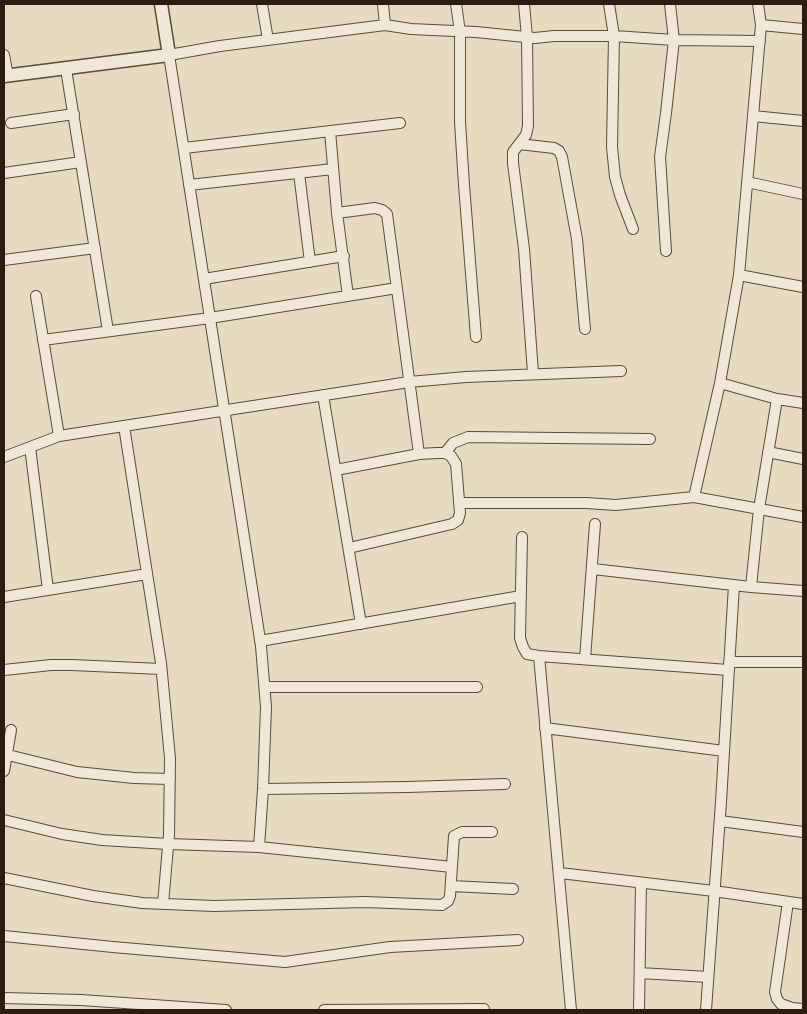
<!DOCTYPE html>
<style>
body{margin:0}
#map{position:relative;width:807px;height:1014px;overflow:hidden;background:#e6dbc0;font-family:"IM FELL DW Pica",serif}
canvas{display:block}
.frame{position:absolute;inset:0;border:5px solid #2a1d0f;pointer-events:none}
</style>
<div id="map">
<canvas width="807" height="1014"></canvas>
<div class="frame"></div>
</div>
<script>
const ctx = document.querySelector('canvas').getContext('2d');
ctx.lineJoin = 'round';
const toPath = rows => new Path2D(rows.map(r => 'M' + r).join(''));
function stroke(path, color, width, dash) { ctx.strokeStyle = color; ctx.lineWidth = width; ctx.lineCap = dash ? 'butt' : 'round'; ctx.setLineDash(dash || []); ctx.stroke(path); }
const minor = toPath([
 [262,4,268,40],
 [383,4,385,25],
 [456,4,460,32,460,122,464,185,476,337],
 [524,4,527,37,528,126,526,135,513,152,513,163,524,249,533,373],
 [609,4,614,36,612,147,615,177,620,195,633,229],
 [761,25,803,29],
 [4,55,8,76],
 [66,69,108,331],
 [753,116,803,121],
 [11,123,74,114],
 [330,131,337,213,348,296],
 [519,144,554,148,559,151,562,157,577,239,585,329],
 [184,148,400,123],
 [4,173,81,162],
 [299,173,310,262],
 [747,182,803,194],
 [189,185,333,169],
 [337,213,375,208,382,210,387,214,419,454],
 [666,251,660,157,666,113,674,40,670,4],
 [4,260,95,248],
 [739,275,803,287],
 [204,279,344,256],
 [36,296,59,436],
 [43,340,210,318,397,288],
 [720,383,777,399,803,403],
 [323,395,361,624],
 [124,426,161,663,170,758,169,835,163,904],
 [30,447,48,590],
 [768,452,803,459],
 [445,453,453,443,468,437,650,439],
 [4,457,59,436,409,382,466,377,621,371],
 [336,470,419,454,437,453,445,453,451,456,456,464,460,513,458,520,452,524,349,548],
 [694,497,720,383,739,275,761,25,758,4],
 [459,503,586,503,616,505,694,497,803,517],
 [522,537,520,638,523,647,527,654,539,656,728,670],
 [593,569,751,587,803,591],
 [751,587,759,509,777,399],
 [4,597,147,574],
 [260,641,521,596],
 [539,656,571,1010],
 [585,659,595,524],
 [729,662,803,662],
 [4,670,51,665,72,665,161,669],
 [265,687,477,687],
 [545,728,724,751],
 [4,754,77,772,134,778,170,779],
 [4,771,11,730],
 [263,789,407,787,505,784],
 [4,820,62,834,102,840,168,844,259,847,452,867],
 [720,821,803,832],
 [259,847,263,789,266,707,261,646,169,55,220,46,385,25,411,29,476,32,535,38,554,36,614,36,674,40,760,41],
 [560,873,714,891,803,904],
 [4,878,93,896,142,903,214,906,365,902,442,905,448,901,450,896,454,836,462,832,492,832],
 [451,886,513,889],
 [788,902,775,992,777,999,781,1004,792,1008,803,1009],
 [4,936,113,947,285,962,390,947,518,940],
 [640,973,708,977],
 [4,998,81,1000,226,1010],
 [324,1010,484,1009],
 [639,1010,641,883],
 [706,1010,721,802,734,585]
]);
const tertiary = toPath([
 [4,76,169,55,161,4]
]);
stroke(minor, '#594c3b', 12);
stroke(tertiary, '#594c3b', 15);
stroke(minor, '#efe8d6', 10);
stroke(tertiary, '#efe8d6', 12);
</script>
